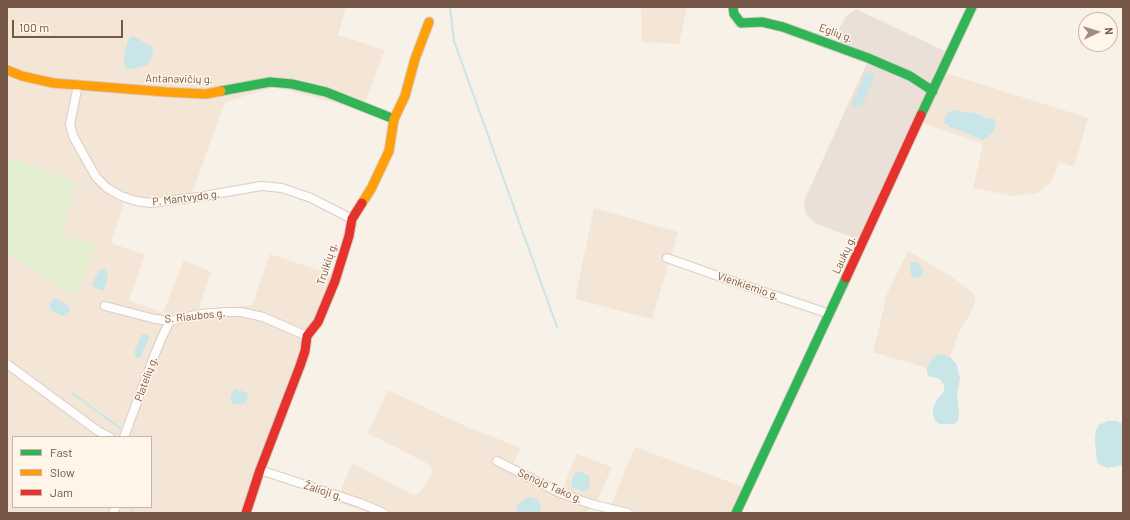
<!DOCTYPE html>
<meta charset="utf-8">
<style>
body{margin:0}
#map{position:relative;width:1130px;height:520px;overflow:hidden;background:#f7f1e7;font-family:Barlow,sans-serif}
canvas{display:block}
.frame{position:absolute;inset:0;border:8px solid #765646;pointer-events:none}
.legend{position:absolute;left:12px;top:436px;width:140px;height:72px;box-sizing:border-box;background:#fff5e8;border:1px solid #c8b5a7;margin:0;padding:5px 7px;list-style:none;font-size:12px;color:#765646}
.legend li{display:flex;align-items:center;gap:8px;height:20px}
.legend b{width:20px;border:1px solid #c8b5a7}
.north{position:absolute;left:1078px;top:12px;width:40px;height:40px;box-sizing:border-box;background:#fff5e8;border:1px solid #c8b5a7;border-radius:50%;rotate:86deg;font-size:11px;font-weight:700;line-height:16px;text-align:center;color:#765646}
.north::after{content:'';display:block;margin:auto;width:14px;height:18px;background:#a38c7e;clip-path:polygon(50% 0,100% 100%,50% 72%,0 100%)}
.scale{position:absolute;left:12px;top:20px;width:111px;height:18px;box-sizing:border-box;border:2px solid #765646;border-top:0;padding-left:5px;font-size:12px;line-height:14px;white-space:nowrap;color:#765646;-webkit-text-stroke:3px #fff5e8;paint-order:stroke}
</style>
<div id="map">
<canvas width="1130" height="520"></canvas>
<div class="frame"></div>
<ul class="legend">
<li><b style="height:5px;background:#30b455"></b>Fast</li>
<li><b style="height:5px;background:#ff9f0a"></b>Slow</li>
<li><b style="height:5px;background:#e5322d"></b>Jam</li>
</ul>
<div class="north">N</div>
<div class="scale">100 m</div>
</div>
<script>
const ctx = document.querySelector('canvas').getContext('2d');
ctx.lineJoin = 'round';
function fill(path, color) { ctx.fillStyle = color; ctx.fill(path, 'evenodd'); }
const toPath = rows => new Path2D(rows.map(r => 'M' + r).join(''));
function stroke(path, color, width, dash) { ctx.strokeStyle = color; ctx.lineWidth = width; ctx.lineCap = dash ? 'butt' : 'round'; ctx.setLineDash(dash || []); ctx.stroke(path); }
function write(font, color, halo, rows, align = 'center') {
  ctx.font = font + ' Barlow,sans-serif'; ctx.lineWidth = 3; ctx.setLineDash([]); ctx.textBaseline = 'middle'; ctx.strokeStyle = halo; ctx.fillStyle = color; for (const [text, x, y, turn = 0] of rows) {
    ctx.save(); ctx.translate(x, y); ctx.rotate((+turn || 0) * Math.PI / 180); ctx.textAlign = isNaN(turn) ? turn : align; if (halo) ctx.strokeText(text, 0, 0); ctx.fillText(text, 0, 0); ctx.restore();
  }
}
fill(toPath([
 [7,7,346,7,338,35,385,50,362,110,275,87,225,102,188,204,152,206,124,202,111,243,145,255,129,300,163,313,184,260,211,272,198,311,252,305,270,254,333,275,243,513,7,513,7,254,76,296,97,244,61,236,76,183,7,156],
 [13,437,151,437,151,507,13,507],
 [641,7,687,7,679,44,642,42],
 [946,73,1088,118,1074,167,1059,162,1052,181,1037,193,1014,196,973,188,983,144,923,123],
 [594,208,678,232,652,319,575,299],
 [908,251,949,275,972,292,975,297,975,302,971,312,959,332,952,353,950,357,943,354,931,360,927,368,873,352,887,294],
 [388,390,467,427,521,448,513,463,562,491,576,454,612,467,598,499,586,513,369,513,336,502,352,463,414,495,422,490,432,472,430,465,368,433],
 [635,447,743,487,731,513,633,513,610,507]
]), '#f3e6d6');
fill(toPath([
 [856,9,947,52,860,240,816,224,806,214,804,201,867,63,837,51,839,29,846,16]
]), '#eae0d8');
fill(toPath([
 [7,156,76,183,61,236,97,244,77,296,7,254]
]), '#e3eed0');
fill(toPath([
 [131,37,135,37,152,47,153,50,152,55,150,62,147,65,132,69,127,69,125,66,124,62,125,52,128,40],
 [868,72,872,73,874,77,864,102,860,106,855,107,852,105,853,101,860,88,865,74],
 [952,110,978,114,987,119,993,118,996,123,993,133,983,140,950,127,948,124,944,124,945,116],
 [915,262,919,263,922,268,923,272,920,278,914,278,911,274,910,266,911,263],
 [101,269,104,269,107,272,108,277,105,287,103,291,93,287,92,284,98,272],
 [53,299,57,299,66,304,69,307,69,310,67,315,63,316,50,310,50,304],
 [142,334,146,334,149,338,141,357,137,358,135,356,135,350],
 [943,354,950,357,956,363,960,378,957,395,959,416,958,421,954,424,940,424,935,421,933,414,933,408,938,398,944,392,944,386,941,380,934,377,930,377,927,373,927,368,931,360,937,355],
 [236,389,242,391,247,393,248,398,245,403,239,405,233,404,230,399,232,392],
 [1107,421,1117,421,1123,424,1123,465,1108,468,1100,465,1097,461,1095,440,1096,430,1099,425],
 [576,472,582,472,589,476,590,483,588,489,584,492,572,487,571,483,574,475],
 [531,497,538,500,541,505,540,512,539,513,519,513,516,510,518,505,526,498]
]), '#c8e6e8');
stroke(toPath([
 [450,7,454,41,557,327],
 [72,393,120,428],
 [131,513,133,507]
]), '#c8e6e8', 2);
const street = toPath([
 [78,85,70,124,73,136,96,177,107,188,121,196,136,201,151,203,181,199,198,197,261,186,282,188,311,198,352,219],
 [667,258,752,288,830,314],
 [105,306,155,319,170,321,200,314,226,312,241,312,263,317,307,336],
 [7,364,98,431,110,437],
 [124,437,153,359,162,337,170,321],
 [497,461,560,493,591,504,628,513],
 [260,470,360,503,384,513],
 [113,513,116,507]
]);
const fast = toPath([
 [733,7,734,14,741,23,762,22,783,27,868,58,910,76,933,91],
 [221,91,270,82,292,84,326,92,394,119],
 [921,115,972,7],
 [736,513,846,278]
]);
const slow = toPath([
 [7,70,22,76,53,83,166,92,206,94,221,91],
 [362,203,371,189,389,151,394,119,405,96,415,59,429,22]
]);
const jam = toPath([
 [846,278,921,115],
 [246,513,260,470,300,366,305,351,307,336,318,322,335,281,349,236,352,219,362,203]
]);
stroke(street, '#d8cec5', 10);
stroke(fast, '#d8cdc3', 11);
stroke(slow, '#d8cdc3', 11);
stroke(jam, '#d8cdc3', 11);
stroke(street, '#fefdfb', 8);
stroke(fast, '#30b455', 9);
stroke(slow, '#ff9f0a', 9);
stroke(jam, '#e5322d', 9);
write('11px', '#765646', '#fff5e8', [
 ["Eglių g.",836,33,20],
 ["Antanavičių g.",179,79,1],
 ["P. Mantvydo g.",186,198,-7],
 ["Laukų g.",844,255,-65],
 ["Truikių g.",327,264,-72],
 ["Vienkiemio g.",748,286,19],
 ["S. Riaubos g.",195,316,-6],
 ["Platelių g.",146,379,-70],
 ["Senojo Tako g.",550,486,24],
 ["Žalioji g.",323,491,18]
]);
</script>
